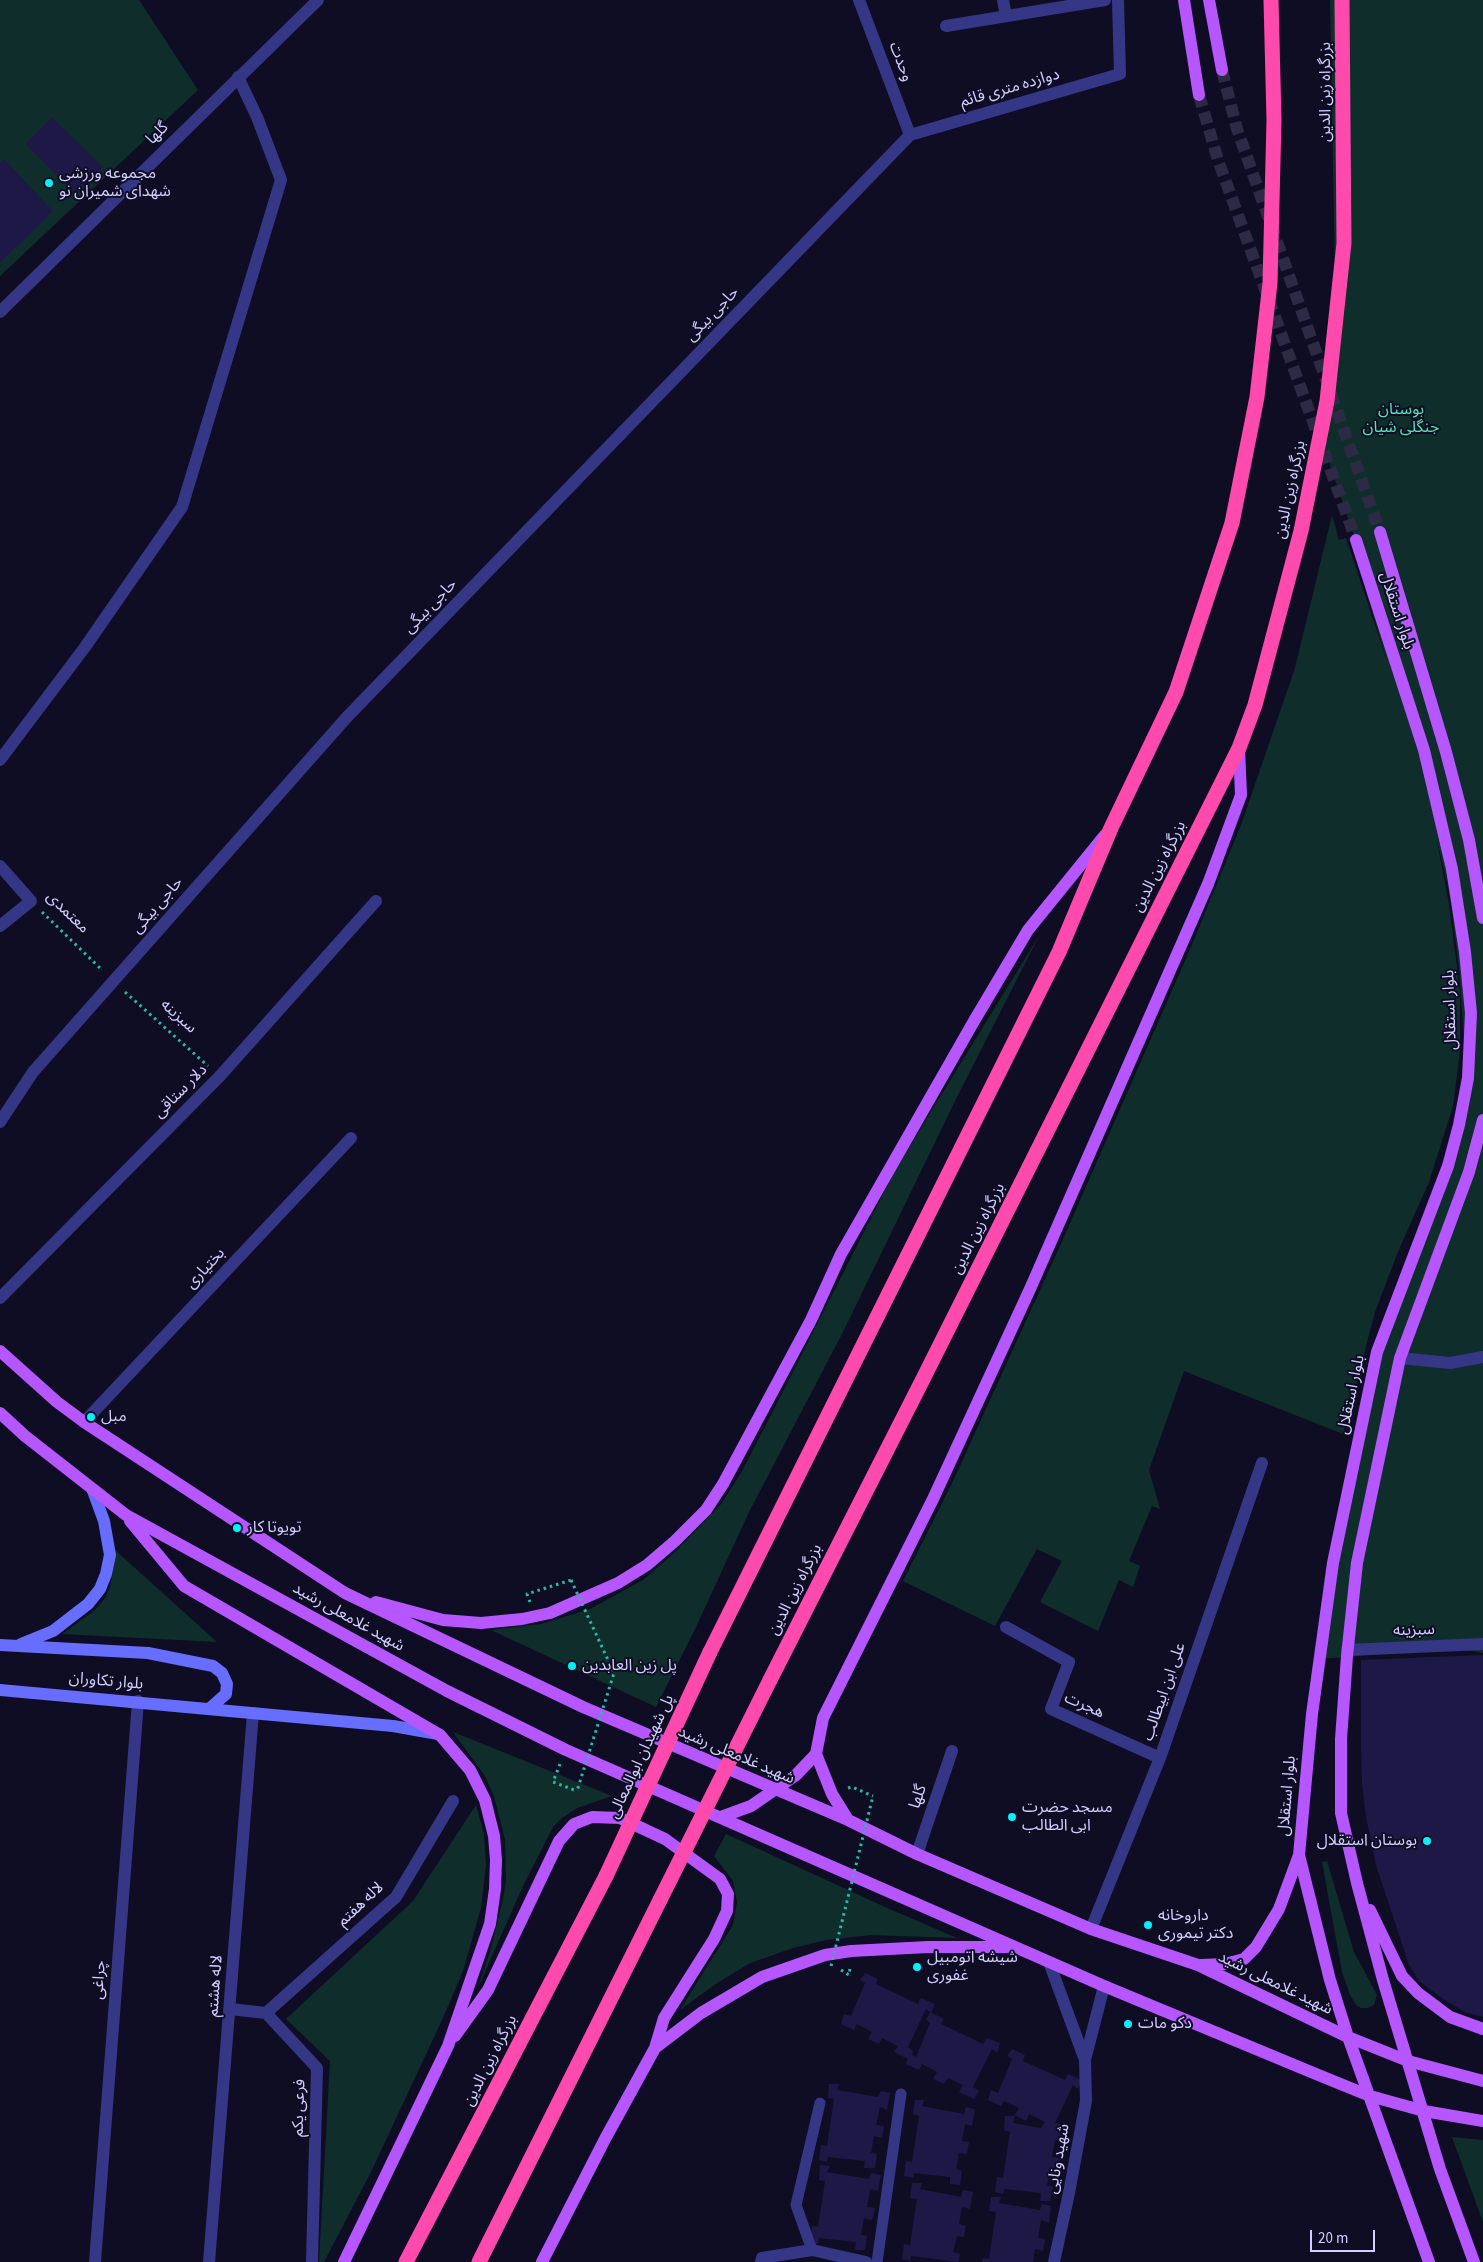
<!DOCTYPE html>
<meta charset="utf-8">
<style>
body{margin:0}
#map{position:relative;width:1483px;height:2262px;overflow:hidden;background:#0f0d24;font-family:"Source Sans 3",sans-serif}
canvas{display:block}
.scale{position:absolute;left:1310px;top:2230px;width:65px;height:22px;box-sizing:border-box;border:2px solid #d2cfff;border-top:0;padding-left:6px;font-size:15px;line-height:18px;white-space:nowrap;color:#d2cfff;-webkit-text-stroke:4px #0f0d24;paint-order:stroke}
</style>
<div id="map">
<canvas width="1483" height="2262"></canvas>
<div class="scale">20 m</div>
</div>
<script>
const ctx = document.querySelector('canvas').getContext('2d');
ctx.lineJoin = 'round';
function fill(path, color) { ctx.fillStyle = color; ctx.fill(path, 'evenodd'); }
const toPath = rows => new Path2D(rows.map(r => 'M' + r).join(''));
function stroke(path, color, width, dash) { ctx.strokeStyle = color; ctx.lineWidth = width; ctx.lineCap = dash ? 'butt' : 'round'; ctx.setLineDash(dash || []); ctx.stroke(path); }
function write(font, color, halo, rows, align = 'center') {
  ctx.font = font + ' "Source Sans 3","Noto Sans Arabic",sans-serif'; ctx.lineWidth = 4; ctx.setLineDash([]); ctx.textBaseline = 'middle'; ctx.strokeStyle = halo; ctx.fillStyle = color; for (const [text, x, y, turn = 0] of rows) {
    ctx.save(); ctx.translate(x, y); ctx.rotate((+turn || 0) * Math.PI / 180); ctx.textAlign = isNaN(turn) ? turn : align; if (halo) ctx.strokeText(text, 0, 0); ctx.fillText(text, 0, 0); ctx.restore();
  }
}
fill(toPath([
 [0,0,139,0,198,90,0,276],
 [1330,0,1483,0,1483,1653,1457,1648,1320,1659,1332,1561,1388,1329,1452,1167,1460,1108,1464,1041,1459,968,1449,891,1436,836,1449,904,1460,991,1460,1051,1453,1106,1429,1182,1397,1254,1375,1312,1343,1434,1184,1371,1149,1470,1160,1509,1152,1506,1129,1561,1140,1566,1133,1587,1119,1580,1098,1631,1040,1602,1062,1561,1037,1549,995,1626,903,1581,955,1477,1060,1246,1191,947,1241,825,1295,668,1332,515,1339,540,1346,538,1388,664,1368,598,1355,539,1318,429,1335,280],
 [1040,934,957,1097,843,1332,750,1510,696,1627,656,1707,491,1630,541,1624,590,1609,643,1580,674,1553,721,1504,741,1473,770,1417,896,1169],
 [115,1550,217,1642,62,1634,95,1610,105,1598,110,1587,115,1560],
 [453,1732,612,1796,577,1808,562,1818,553,1827,522,1888,477,1990,491,1948,503,1899,506,1880,505,1840,494,1796,485,1776],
 [476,1805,484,1834,486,1865,481,1908,463,1971,442,2020,371,2172,324,2262,319,2262,330,2061,286,2019,413,1901],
 [726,1834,885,1907,957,1938,870,1935,826,1940,793,1948,750,1963,717,1983,680,2010,733,1925,737,1902,733,1881,714,1856],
 [1327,1861,1354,1952,1377,1995,1374,2005,1368,2008,1361,2008,1356,2005,1350,1995,1342,1972,1322,1862],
 [1452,2137,1483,2140,1483,2222]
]), '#0f2e2b');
fill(toPath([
 [52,117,103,167,76,194,25,144],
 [4,159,53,211,0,263,0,163],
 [1483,1655,1483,2017,1465,2012,1443,1999,1419,1981,1409,1965,1376,1865,1366,1817,1362,1784,1361,1745,1361,1660],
 [865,1973,878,1979,876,1984,918,2004,921,1998,935,2004,931,2013,926,2009,908,2047,913,2051,912,2055,916,2057,930,2023,926,2020,930,2012,944,2019,941,2024,983,2044,987,2038,1000,2043,997,2053,992,2049,973,2087,979,2091,974,2099,959,2092,963,2085,948,2078,944,2084,933,2079,937,2072,922,2064,919,2070,906,2064,908,2059,894,2052,898,2046,882,2038,879,2044,868,2039,872,2032,857,2024,854,2030,841,2024,844,2014,851,2016,865,1983,860,1980],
 [1012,2049,1025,2055,1023,2061,1065,2080,1068,2074,1082,2080,1078,2089,1073,2085,1055,2123,1066,2125,1063,2142,1055,2140,1052,2157,1060,2158,1057,2171,1050,2169,1047,2185,1053,2187,1050,2201,1040,2201,1041,2193,1005,2189,1003,2194,995,2192,997,2177,1003,2178,1010,2132,1004,2130,1005,2116,1015,2116,1013,2123,1041,2128,1045,2122,1029,2114,1026,2121,1015,2115,1019,2108,1004,2101,1001,2106,988,2100,991,2090,998,2093,1012,2059,1007,2056],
 [829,2084,839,2084,837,2090,878,2097,881,2091,890,2093,887,2110,880,2107,876,2125,884,2126,882,2138,874,2136,871,2153,877,2154,875,2168,864,2168,865,2161,828,2157,827,2162,819,2160,821,2145,827,2146,834,2099,828,2098],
 [915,2100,924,2100,922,2106,964,2114,966,2107,975,2109,972,2126,965,2124,962,2141,969,2142,967,2154,959,2153,956,2169,962,2171,960,2185,950,2184,950,2177,914,2173,913,2178,904,2176,906,2161,912,2162,919,2116,913,2114],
 [820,2165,830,2166,827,2172,869,2179,871,2173,881,2175,878,2191,870,2189,867,2207,875,2208,872,2220,864,2218,861,2235,867,2236,865,2250,855,2250,856,2242,819,2238,818,2244,810,2242,812,2226,818,2227,825,2181,819,2180],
 [912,2183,922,2183,920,2189,961,2197,963,2190,973,2192,970,2209,962,2207,959,2224,966,2226,964,2237,957,2236,953,2252,960,2254,958,2262,911,2256,910,2261,902,2259,904,2244,910,2245,917,2199,910,2198],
 [991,2197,1001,2197,999,2203,1040,2210,1042,2204,1051,2206,1049,2223,1041,2220,1038,2238,1045,2239,1043,2251,1035,2249,1033,2262,982,2262,983,2258,989,2259,996,2212,989,2211]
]), '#1e1846');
stroke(toPath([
 [1222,70,1237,129,1380,532],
 [1199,95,1218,160,1356,540]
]), '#2c2a45', 12, [12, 6]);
stroke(toPath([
 [42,912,102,970],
 [125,992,208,1066],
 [530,1602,527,1594,571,1580],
 [560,1764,553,1782,577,1791],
 [848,1788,852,1787,873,1796],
 [841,1970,849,1975,850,1968]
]), '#27bba9', 3, [2.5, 4]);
stroke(toPath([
 [812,2250,796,2205,820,2103],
 [877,2262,901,2094]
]), '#353786', 11);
stroke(toPath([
 [859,0,910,135],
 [1003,0,1006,16],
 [946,26,1105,0],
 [910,135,1120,74,1118,0],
 [0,312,318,0],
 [0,760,85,647,182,507,281,180,257,117,238,77],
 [0,866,31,901,0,926],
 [0,1122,33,1072,347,717,910,135],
 [0,1298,220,1076,376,901],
 [1400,1358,1450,1363,1483,1357],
 [84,1422,351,1138],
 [1006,1627,1069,1662,1051,1709,1160,1758],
 [1347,1650,1483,1644],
 [917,1854,952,1751],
 [1091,1929,1160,1758,1262,1463],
 [1049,1962,1085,2060],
 [230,2009,266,2013,317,2068,312,2261],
 [266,2013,396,1897,453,1801],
 [95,2262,138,1701],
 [209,2262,253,1713],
 [761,2262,762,2258,812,2250,866,2262],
 [1054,2262,1069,2193,1086,2101,1085,2060,1104,1986]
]), '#353786', 12);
stroke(toPath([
 [21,1644,53,1631,88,1604,100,1589,106,1574,110,1555,104,1521,93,1491],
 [0,1645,148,1653,213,1666,222,1673,227,1684,226,1694,209,1709],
 [0,1690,393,1726,438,1734]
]), '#666dff', 12);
stroke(toPath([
 [1184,0,1199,95],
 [1209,0,1222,70],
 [1380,532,1446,752,1469,840,1483,918],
 [1356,540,1424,750,1452,869,1465,952,1471,1013,1468,1078,1459,1125,1448,1166,1377,1352,1333,1563,1312,1714,1299,1855,1330,1980,1348,2037,1429,2262],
 [0,1351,57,1402,84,1422,345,1593,583,1707,848,1820,917,1854,1091,1929,1198,1965,1348,2037,1408,2061,1483,2081],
 [0,1413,25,1436,126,1515,447,1691,566,1750,1104,1986,1316,2074,1370,2096,1424,2111,1483,2121],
 [130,1521,184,1586,440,1735,470,1770,485,1800,494,1836,496,1860,495,1889,490,1924,448,2046,344,2262],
 [376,1602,443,1620,481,1623,522,1619,550,1613,618,1583,647,1565,675,1541,706,1510,723,1484,811,1320,841,1254,974,1021,1028,930,1105,835],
 [721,1817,751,1806,796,1775,816,1754],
 [848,1820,832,1794,816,1754,823,1718,933,1499,1030,1289,1208,884,1241,795,1239,748],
 [1370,1910,1402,1976,1418,1993,1450,2017,1483,2029],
 [1201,1965,1225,1964,1244,1959,1256,1947,1279,1909,1299,1855],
 [455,2036,488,1990,559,1841,574,1824,592,1817,620,1818,665,1839,720,1879,728,1894,727,1911,714,1939,664,2018,655,2048,605,2139,542,2262],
 [655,2048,701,2013,762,1977,825,1955,851,1951,928,1947,1012,1947],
 [1474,2262,1440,2169,1383,1980,1357,1883,1341,1813,1341,1739,1347,1656,1357,1563,1400,1358,1469,1172,1483,1120]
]), '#b556ff', 12);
stroke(toPath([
 [710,1652,1059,952,1111,828,1176,692,1232,523,1257,397,1270,283,1274,120,1271,0],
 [770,1680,922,1381,1239,748,1255,705,1301,531,1327,401,1344,243,1342,0],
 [406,2262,606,1876],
 [479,2262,660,1900]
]), '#ff4aad', 15);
stroke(toPath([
 [571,1580,614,1673,577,1791],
 [831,1966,873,1796]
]), '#27bba9', 3, [2.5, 4]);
stroke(toPath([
 [606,1876,710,1652],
 [660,1900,770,1680]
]), '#ff4aad', 15);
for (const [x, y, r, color] of [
 [49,183,5,"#00f2fa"],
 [91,1417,5,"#00f2fa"],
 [237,1528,5,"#00f2fa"],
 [572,1666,5,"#00f2fa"],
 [1012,1817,5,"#00f2fa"],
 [1427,1841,5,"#00f2fa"],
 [1148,1925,5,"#00f2fa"],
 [917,1967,5,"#00f2fa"],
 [1128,2024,5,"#00f2fa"]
]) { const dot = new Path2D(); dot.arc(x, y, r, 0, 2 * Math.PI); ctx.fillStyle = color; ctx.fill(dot); stroke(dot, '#0f0d24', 2); }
write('16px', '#d2cfff', '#0f0d24', [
 ["وحدت",900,62,69],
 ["دوازده متری قائم",1010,89,-16],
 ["بزرگراه زین الدین",1326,92,-90],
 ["گلها",158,134,-45],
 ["حاجی بیگی",713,315,-46],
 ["بزرگراه زین الدین",1291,490,-78],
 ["حاجی بیگی",431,607,-46],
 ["بلوار استقلال",1396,611,72],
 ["بزرگراه زین الدین",1160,867,-63],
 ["حاجی بیگی",158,906,-49],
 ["معتمدی",67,913,44],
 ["بلوار استقلال",1451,1010,-92],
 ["سبزینه",178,1017,42],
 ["دلار ستاقی",181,1092,-45],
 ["بزرگراه زین الدین",979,1229,-63],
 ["بختیاری",206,1269,-47],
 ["بلوار استقلال",1352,1395,-78],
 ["بزرگراه زین الدین",796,1590,-63],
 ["شهید غلامعلی رشید",348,1618,29],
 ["سبزینه",1414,1631,-2],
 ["بلوار تکاوران",106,1682,5],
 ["علی ابن ابیطالب",1165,1692,-71],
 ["هجرت",1084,1706,24],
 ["شهید غلامعلی رشید",736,1756,23],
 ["پل شهیدان ابوالمعالی",642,1757,-65],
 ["بلوار استقلال",1288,1796,-85],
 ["گلها",919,1797,-71],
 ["لاله هفتم",361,1905,-43],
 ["چراغی",100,1980,-86],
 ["شهید غلامعلی رشید",1275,1984,26],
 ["لاله هشتم",216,1986,-86],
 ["بزرگراه زین الدین",491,2061,-63],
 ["فرعی یکم",300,2108,-88],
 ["شهید ونایی",1059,2159,-80]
]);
write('16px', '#d2cfff', '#0f0d24', [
 ["مجموعه ورزشی",59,174],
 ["شهدای شمیران نو",59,192],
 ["مبل",101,1417],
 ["تویوتا کار",247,1528],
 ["پل زین العابدین",582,1666],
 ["مسجد حضرت",1022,1808],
 ["ابی الطالب",1022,1826],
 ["بوستان استقلال",1417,1841,"right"],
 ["داروخانه",1158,1916],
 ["دکتر تیموری",1158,1934],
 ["شیشه اتومبیل",927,1958],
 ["غفوری",927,1976],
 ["دکو مات",1138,2024]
], 'left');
write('16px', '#54e6b8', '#0f0d24', [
 ["بوستان",1401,410],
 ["جنگلی شیان",1401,428]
]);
</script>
